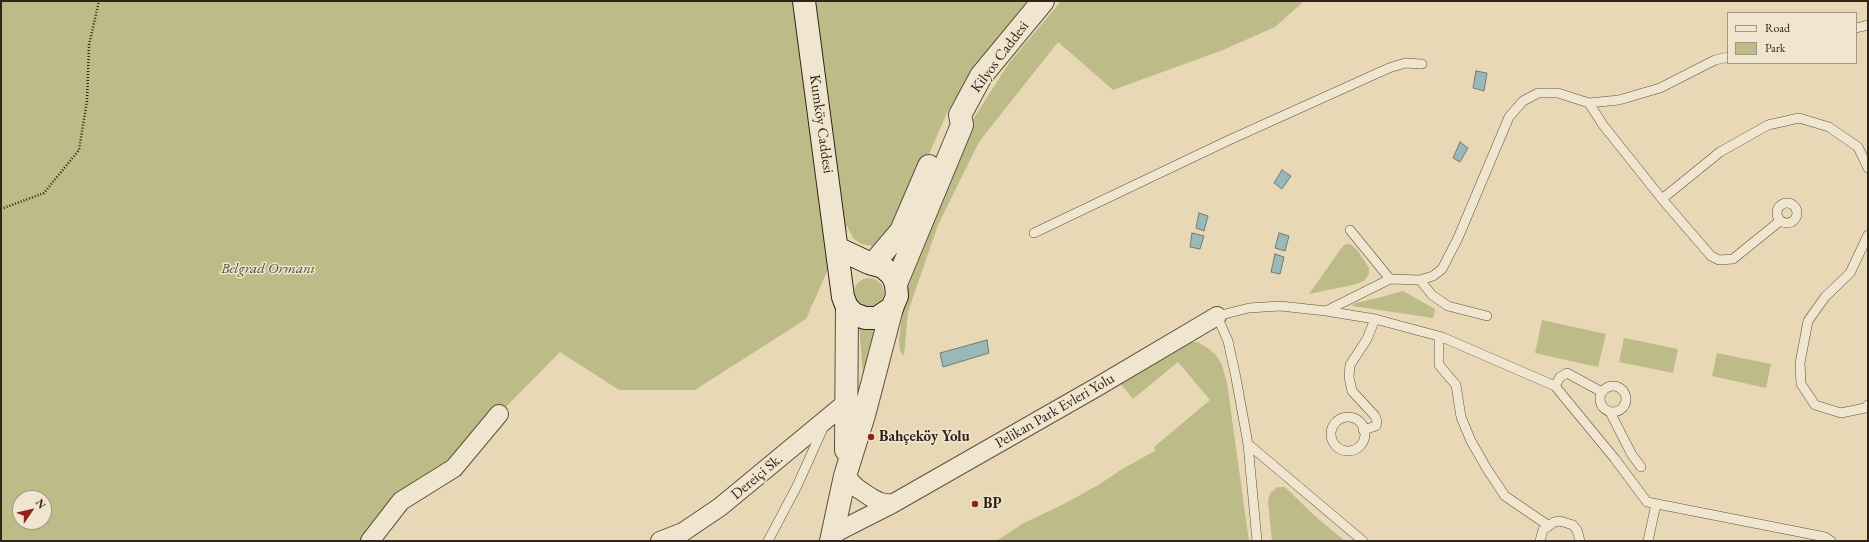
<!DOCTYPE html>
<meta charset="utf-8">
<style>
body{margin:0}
#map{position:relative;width:1869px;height:542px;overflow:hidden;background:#e8d8b6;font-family:"EB Garamond",serif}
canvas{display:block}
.frame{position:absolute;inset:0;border:2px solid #302317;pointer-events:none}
.legend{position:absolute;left:1727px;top:12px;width:130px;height:52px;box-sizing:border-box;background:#f0e6d0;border:1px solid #a39886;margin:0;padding:5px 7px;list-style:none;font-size:12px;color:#302317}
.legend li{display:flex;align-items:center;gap:8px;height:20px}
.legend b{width:20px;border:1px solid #a39886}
.north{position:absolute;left:12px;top:490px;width:40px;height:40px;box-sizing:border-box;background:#f0e6d0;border:1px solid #a39886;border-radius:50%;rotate:55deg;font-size:11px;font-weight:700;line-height:16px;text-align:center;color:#302317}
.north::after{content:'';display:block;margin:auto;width:14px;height:18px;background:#8f2418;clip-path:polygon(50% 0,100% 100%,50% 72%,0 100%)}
</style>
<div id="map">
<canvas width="1869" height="542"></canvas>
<div class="frame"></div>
<ul class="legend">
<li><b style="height:5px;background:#f0e6d0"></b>Road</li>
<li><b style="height:11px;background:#bdbc89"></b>Park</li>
</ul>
<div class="north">N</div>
</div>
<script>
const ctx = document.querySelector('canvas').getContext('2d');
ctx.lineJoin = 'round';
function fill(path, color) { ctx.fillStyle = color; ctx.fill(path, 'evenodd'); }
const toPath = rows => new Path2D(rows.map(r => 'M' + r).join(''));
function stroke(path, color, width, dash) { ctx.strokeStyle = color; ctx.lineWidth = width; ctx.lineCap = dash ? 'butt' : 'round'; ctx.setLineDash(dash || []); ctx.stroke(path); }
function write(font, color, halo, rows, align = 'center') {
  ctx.font = font + ' "EB Garamond",serif'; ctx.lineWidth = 3; ctx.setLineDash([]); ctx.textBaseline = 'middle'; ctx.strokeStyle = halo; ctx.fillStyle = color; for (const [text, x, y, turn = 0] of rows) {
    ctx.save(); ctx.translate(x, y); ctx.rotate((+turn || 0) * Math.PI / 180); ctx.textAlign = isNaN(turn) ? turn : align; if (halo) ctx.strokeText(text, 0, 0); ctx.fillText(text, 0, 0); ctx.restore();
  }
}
fill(toPath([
 [1,1,1030,1,975,68,948,111,898,224,881,243,872,246,861,244,853,238,847,226,806,319,695,390,619,390,560,352,374,541,1,541],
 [20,498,44,498,44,522,20,522],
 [1061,1,1304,1,1275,27,1223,50,1113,90,1058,42,979,142,938,225,908,312,904,356,900,351,899,341,903,306,918,253,970,124,1009,63],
 [1348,244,1352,245,1358,251,1369,268,1369,274,1365,280,1357,284,1309,294,1340,250,1344,245],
 '854 293a15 15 0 1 1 30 0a15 15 0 1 1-30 0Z',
 [1403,291,1435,309,1433,318,1352,306,1355,303,1378,298],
 [1542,320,1606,334,1598,367,1535,353],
 [859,326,879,326,863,376],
 [1624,338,1678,349,1673,373,1619,362],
 [1191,342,1198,342,1209,349,1216,355,1222,365,1227,383,1249,541,996,541,1024,523,1062,505,1100,484,1122,469,1155,451,1154,447,1210,400,1178,362,1133,399,1120,383],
 [1717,353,1771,364,1766,388,1712,376],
 [1278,487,1285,487,1315,516,1345,541,1272,541,1268,501,1270,493]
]), '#bdbc89');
const water = toPath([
 [1476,71,1487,73,1484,91,1473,88,1476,71],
 [1460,142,1468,148,1460,162,1453,158,1460,142],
 [1282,170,1291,176,1282,189,1274,183,1282,170],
 [1199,213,1208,216,1204,231,1196,228,1199,213],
 [1192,233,1204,236,1200,249,1190,247,1192,233],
 [1279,233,1289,236,1285,251,1275,248,1279,233],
 [1275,254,1284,257,1280,274,1271,272,1275,254],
 [987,340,989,353,943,367,940,353,987,340]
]);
fill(water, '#9bb8b8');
stroke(water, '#707c78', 1);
const service = toPath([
 [1856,28,1868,25],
 [1589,103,1603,125,1662,199,1711,256,1719,260,1733,259,1780,221],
 [1662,199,1720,152,1768,125,1799,118,1829,127,1858,147,1868,168],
 '1777 213a10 10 0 1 1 20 0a10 10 0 1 1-20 0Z',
 [1350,230,1390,279,1420,280,1433,276,1442,269,1458,238,1509,117,1523,101,1538,93,1558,93,1589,103,1619,100,1660,88,1715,60,1728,57],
 [1034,233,1227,141,1389,68,1405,63,1422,64],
 [1868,235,1850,273,1825,297,1808,321,1800,363,1801,384,1815,405,1841,413,1865,408,1868,405],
 [1420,280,1432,295,1448,306,1487,316],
 [1326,311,1390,279],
 [1439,336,1439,365,1456,385,1461,417,1471,441,1487,469,1505,496,1549,526],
 [1555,386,1560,377,1567,373,1602,392],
 '1600 399a13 13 0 1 1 26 0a13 13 0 1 1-26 0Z',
 [1610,412,1632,455,1641,467],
 '1331 434a17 17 0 1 1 34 0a17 17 0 1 1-34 0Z',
 [1363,430,1376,426,1377,421,1375,416,1352,391,1349,377,1350,365,1367,339,1375,319],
 [1248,444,1257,541],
 [768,541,797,486,824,426],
 [1363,541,1248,444,1236,378,1228,341,1217,316,1249,308,1280,306,1326,311,1375,319,1442,337,1555,386,1615,459,1647,502,1825,537,1831,541],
 [1540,541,1543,530,1554,522,1560,521,1573,525,1577,530,1580,541],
 [1648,541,1656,504]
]);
const minor = toPath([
 [845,476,857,488,872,498,880,502,892,504],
 [833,534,892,504,1097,387,1217,316],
 [370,541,401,501,454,468,499,414],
 [660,541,683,532,720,507,847,402]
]);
const tertiary = toPath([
 [960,115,981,76,1043,1],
 [873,264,901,231,929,166],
 [896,284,962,125,960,115],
 [846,450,847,307],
 [831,541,845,476,864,415,892,308]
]);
const secondary = toPath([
 [804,1,843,297,847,307,854,314,865,318,877,318,892,308,897,296,896,284,892,275,883,267,869,263,837,248]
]);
stroke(service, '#5e503f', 10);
stroke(minor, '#5e503f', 20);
stroke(tertiary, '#5e503f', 24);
stroke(secondary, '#302317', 24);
stroke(toPath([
 [1,209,44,193,79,150,87,101,89,45,99,1]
]), '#302317', 2.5, [1, 2]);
stroke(service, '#f0e6d0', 9);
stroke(minor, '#f0e6d0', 18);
stroke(tertiary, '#f0e6d0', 22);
stroke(secondary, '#f0e6d0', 22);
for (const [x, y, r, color] of [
 [871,437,4,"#8f2418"],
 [975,504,4,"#8f2418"]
]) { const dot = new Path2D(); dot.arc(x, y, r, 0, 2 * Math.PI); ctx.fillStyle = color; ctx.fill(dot); stroke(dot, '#f0e6d0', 1.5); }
write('15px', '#302317', '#f0e6d0', [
 ["Kilyos Caddesi",1000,57,-53],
 ["Kumköy Caddesi",821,124,82],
 ["Pelikan Park Evleri Yolu",1055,411,-30],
 ["Dereiçi Sk.",757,477,-40]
]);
write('italic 15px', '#534934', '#f0e6d0', [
 ["Belgrad Ormanı",268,269]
]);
write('bold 15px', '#302317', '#f0e6d0', [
 ["Bahçeköy Yolu",879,437],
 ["BP",983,504]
], 'left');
</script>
